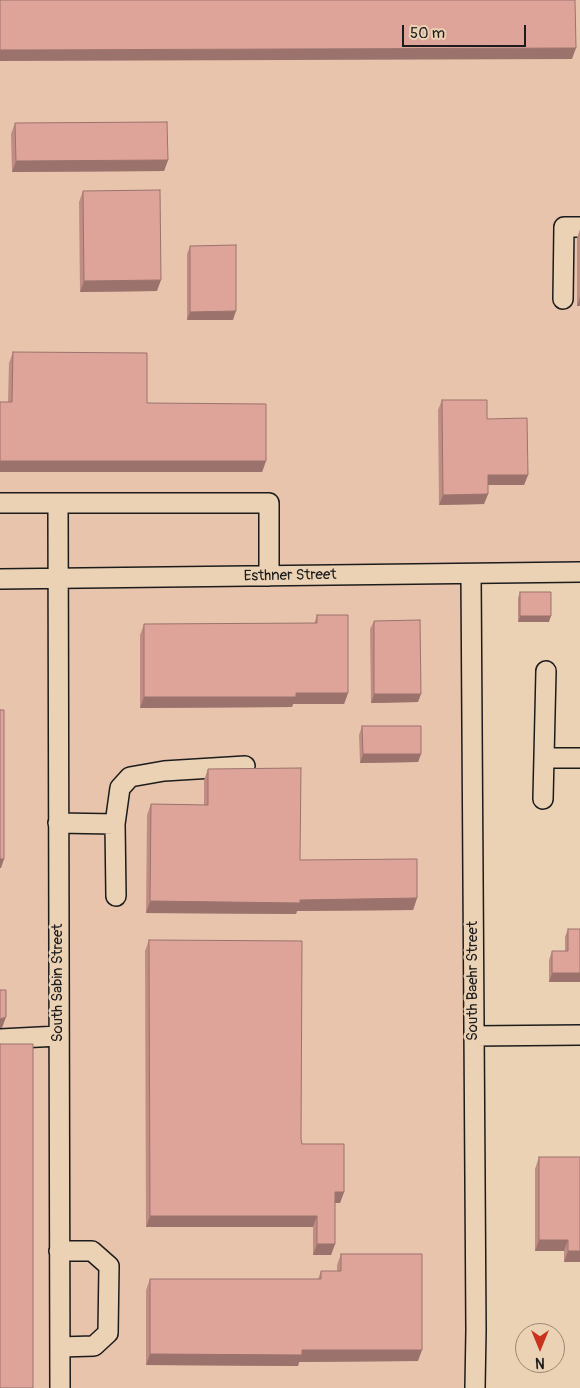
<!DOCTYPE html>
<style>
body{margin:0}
#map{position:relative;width:580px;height:1388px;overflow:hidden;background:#ecd2b4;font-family:Pangolin,sans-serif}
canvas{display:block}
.north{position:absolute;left:515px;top:1323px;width:50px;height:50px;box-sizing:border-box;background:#ecd2b4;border:1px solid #998977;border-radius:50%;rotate:180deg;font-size:14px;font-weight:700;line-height:20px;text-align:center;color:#1c1c1c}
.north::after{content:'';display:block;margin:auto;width:18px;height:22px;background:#c8321e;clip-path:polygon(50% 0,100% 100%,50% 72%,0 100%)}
.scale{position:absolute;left:402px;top:25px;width:124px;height:22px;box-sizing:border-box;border:2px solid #1c1c1c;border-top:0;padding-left:6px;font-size:15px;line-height:18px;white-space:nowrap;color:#1c1c1c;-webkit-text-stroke:4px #ecd2b4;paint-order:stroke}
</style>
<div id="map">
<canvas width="580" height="1388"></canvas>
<div class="north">N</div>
<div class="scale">50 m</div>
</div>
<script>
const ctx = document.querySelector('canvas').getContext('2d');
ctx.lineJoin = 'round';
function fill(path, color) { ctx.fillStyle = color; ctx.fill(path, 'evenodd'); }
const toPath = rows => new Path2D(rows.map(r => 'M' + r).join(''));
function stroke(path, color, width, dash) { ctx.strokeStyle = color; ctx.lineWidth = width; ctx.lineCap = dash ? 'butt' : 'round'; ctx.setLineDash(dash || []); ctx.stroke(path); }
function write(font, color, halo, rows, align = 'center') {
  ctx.font = font + ' Pangolin,sans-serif'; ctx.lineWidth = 5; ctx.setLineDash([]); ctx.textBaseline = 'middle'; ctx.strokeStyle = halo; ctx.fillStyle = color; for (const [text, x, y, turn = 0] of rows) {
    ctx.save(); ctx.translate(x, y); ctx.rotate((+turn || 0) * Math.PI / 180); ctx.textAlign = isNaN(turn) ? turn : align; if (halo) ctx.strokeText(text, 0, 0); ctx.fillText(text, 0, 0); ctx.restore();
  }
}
fill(toPath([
 [0,0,580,0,580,561,0,576],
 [471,574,472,1388,0,1388,0,579]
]), '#e8c4ac');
const minor = toPath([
 [563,299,564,227,580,227],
 [0,503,269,503,269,576],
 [58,503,60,1388],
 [471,574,476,1330,475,1388],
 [0,579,580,572],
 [544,758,580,758],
 [543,799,546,671],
 [58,823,115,824,116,896],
 [115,824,120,788,130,777,164,771,245,766],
 [474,1036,580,1035],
 [0,1039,59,1036],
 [59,1251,92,1251,109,1266,108,1333,94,1346,60,1347]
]);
stroke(minor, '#1c1c1c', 22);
stroke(minor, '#ecd2b4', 19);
fill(toPath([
 [15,123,168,160,164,171,12,172,11,134],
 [83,191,157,291,80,292,79,202],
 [580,229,580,306,577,306,577,238],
 [190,246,233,320,187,320,187,254],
 [13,352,147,403,266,461,262,472,8,402,9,363],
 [442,400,487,419,528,475,524,485,488,485,488,494,484,504,439,505,438,410],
 [520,592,549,622,518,622,518,598],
 [317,615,348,693,344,704,293,704,292,707,140,708,140,635,144,624,314,624],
 [374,621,418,702,371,703,370,629],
 [362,726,421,754,418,762,360,763,359,735],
 [208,769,300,860,417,898,413,910,297,911,296,914,146,913,147,815,151,804,204,805,204,780],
 [568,929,580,982,549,982,549,960,552,951,565,951,565,937],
 [149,940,301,1139,302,1144,344,1192,340,1203,335,1203,335,1244,331,1255,313,1255,313,1227,146,1227,145,951],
 [539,1157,580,1262,564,1262,564,1251,535,1251,535,1169],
 [341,1254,418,1361,299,1362,298,1366,146,1365,146,1290,150,1279,318,1279,321,1271,337,1271,337,1265]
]), '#bf8d84');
fill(toPath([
 [576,48,572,59,0,61,0,50],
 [168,160,164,171,12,172,16,161],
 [161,280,157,291,80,292,84,281],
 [580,297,580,306,577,306],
 [236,311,233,320,187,320,190,312],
 [0,461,266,461,262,472,0,472],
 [488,475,528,475,524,485,484,485],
 [488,494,484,504,439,505,443,495],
 [520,616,551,616,549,622,518,622],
 [296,693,348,693,344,704,293,704,292,707,140,708,144,697],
 [374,694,421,694,418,702,371,703],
 [363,754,421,754,418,762,360,763],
 [0,859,4,859,1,868,0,868],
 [417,898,413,910,297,911,296,914,146,913,150,901],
 [552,973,580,973,580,982,549,982],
 [6,1017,2,1028,0,1028,0,1019],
 [335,1192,344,1192,340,1203,331,1203],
 [150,1216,317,1216,313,1227,146,1227],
 [539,1240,568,1240,564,1251,535,1251],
 [317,1244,335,1244,331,1255,313,1255],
 [568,1251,580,1251,580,1262,564,1262],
 [302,1350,422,1350,418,1361,299,1362,298,1366,146,1365,150,1354]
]), '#9b736c');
const building = toPath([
 [0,0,575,0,576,48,0,50,0,0],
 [167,122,168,160,16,161,15,123,167,122],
 [160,190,161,280,84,281,83,191,160,190],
 [236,245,236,311,190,312,190,246,236,245],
 [13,352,147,353,147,403,266,404,266,461,0,461,0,402,12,402,13,352],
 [442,400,487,400,487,419,527,418,528,475,488,475,488,494,443,495,442,400],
 [520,592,551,592,551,616,520,616,520,592],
 [317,615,348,615,348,693,296,693,296,697,144,697,144,624,317,623,317,615],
 [420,620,421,694,374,694,374,621,420,620],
 [0,710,4,710,4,859,0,859,0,710],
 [362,726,421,726,421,754,363,754,362,726],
 [301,768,300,860,417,859,417,898,300,900,300,903,150,901,151,804,208,805,208,769,301,768],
 [568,929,580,929,580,973,552,973,552,951,568,951,568,929],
 [149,940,302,941,301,1139,302,1144,344,1144,344,1192,335,1192,335,1244,317,1244,317,1216,150,1216,149,940],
 [0,990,6,990,6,1017,0,1019,0,990],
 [0,1044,33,1044,33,1388,0,1388,0,1044],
 [539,1157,580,1157,580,1251,568,1251,568,1240,539,1240,539,1157],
 [341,1254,422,1254,422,1350,302,1350,302,1355,150,1354,150,1279,321,1279,321,1271,341,1271,341,1254]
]);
fill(building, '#dea49a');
stroke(building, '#9b736c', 1);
write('15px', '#1c1c1c', '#ecd2b4', [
 ["Esthner Street",290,576,-1],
 ["South Baehr Street",473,981,-90],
 ["South Sabin Street",58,983,-90]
]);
</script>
